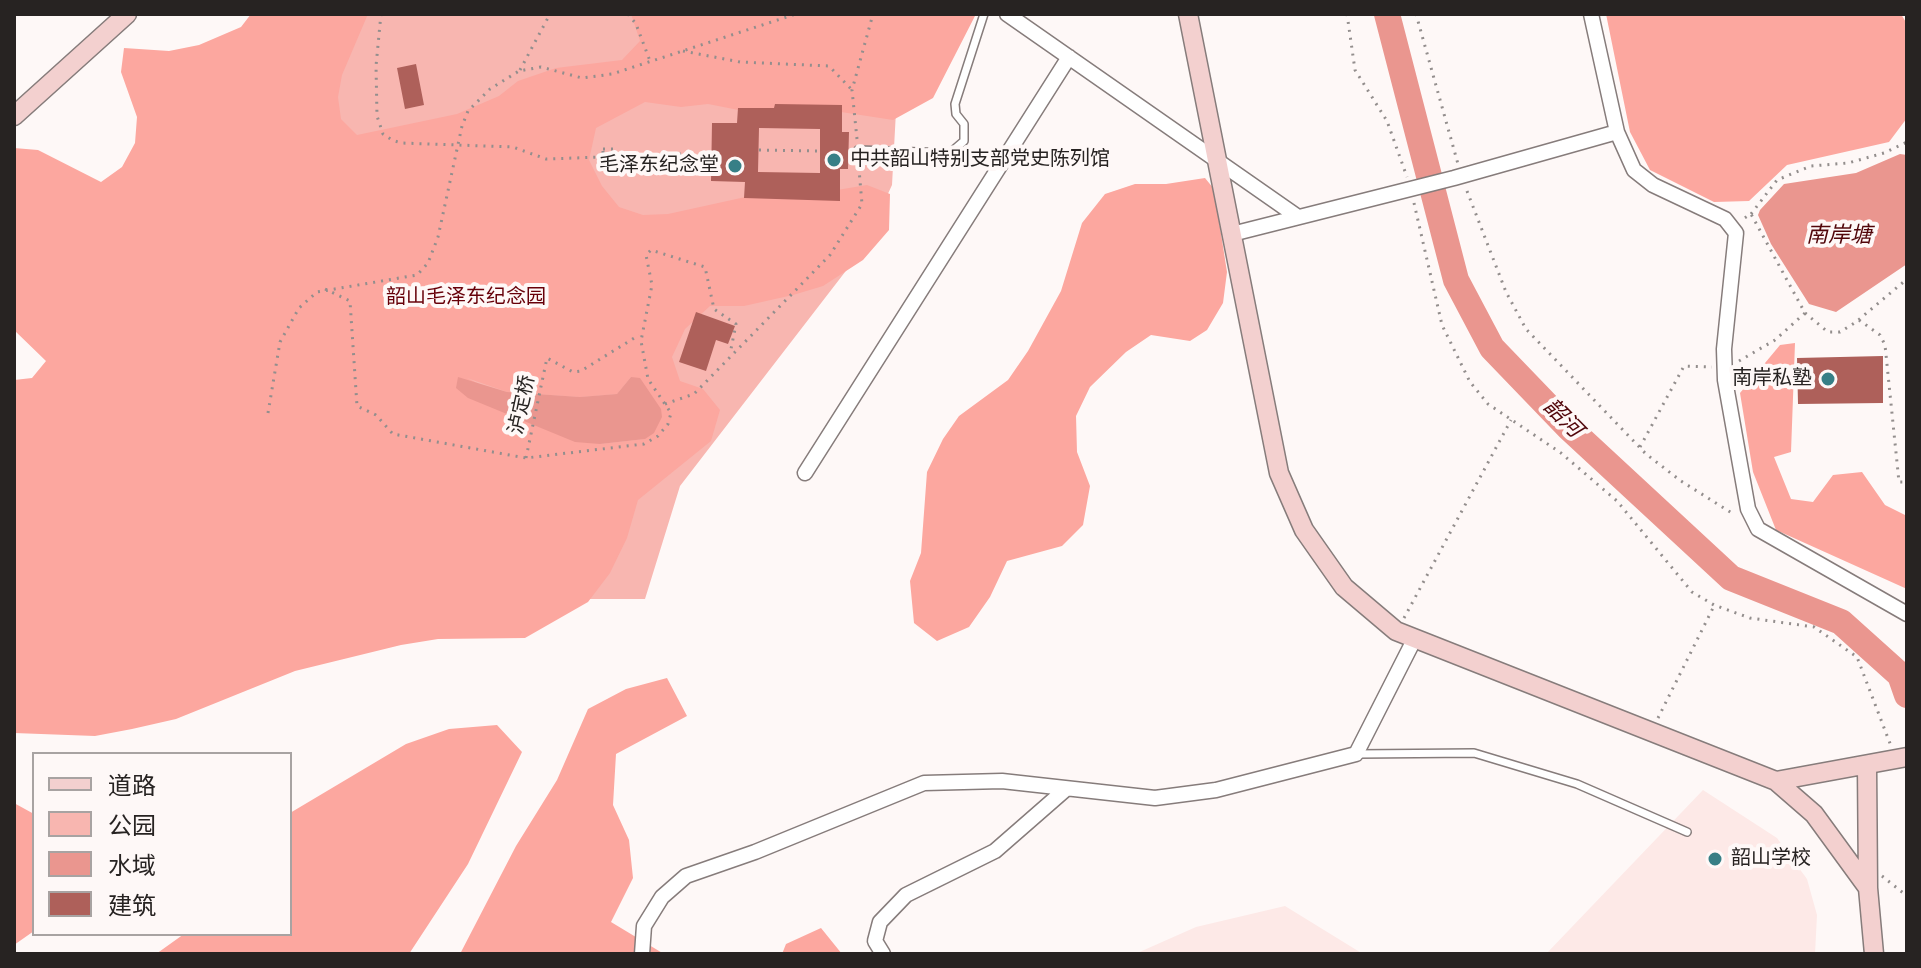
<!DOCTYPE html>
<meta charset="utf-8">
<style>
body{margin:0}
#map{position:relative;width:1921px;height:968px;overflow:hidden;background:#fef8f7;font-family:"Nunito Sans","Noto Sans SC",sans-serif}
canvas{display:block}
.frame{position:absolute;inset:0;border:16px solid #272322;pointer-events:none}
.legend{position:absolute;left:32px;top:752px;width:260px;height:184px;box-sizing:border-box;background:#fef8f7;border:2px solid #a8a3a2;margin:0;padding:10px 14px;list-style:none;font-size:24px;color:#272322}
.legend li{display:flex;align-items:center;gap:16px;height:40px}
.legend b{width:40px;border:2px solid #a8a3a2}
</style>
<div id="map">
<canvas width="1921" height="968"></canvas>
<div class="frame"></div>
<ul class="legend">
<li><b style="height:10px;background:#f3d0cf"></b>道路</li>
<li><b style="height:22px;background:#f8b6b0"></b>公园</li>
<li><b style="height:22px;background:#ea968f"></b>水域</li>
<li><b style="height:22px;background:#ae605a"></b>建筑</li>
</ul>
</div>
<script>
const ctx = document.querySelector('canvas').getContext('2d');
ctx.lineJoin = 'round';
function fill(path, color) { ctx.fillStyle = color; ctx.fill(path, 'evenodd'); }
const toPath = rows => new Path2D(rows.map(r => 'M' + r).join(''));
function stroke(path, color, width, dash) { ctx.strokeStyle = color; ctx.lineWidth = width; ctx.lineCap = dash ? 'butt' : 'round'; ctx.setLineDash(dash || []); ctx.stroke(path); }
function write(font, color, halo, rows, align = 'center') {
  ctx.font = font + ' "Nunito Sans","Noto Sans SC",sans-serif'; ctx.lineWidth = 8; ctx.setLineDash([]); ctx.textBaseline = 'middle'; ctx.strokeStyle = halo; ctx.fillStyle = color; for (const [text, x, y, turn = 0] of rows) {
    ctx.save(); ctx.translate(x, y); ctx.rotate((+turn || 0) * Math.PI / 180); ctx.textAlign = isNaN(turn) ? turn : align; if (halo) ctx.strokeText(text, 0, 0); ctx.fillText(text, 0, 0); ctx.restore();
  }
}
fill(toPath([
 [1703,790,1777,838,1807,879,1817,915,1815,954,1546,954],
 [1285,906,1363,954,1135,954,1196,927]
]), '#fde9e7');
fill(toPath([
 [281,14,912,14,896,111,892,185,862,250,680,486,645,599,558,599]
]), '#f8b6b0');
fill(toPath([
 [251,14,368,14,342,75,338,97,341,119,357,135,457,114,499,96,518,81,556,68,622,60,640,41,631,14,976,14,933,98,893,120,815,108,759,114,708,104,681,107,645,102,596,128,589,160,602,186,619,207,643,215,668,214,750,196,813,194,867,185,890,194,889,230,863,260,823,286,793,295,744,306,710,306,685,329,672,357,680,381,703,389,720,410,711,441,638,500,627,538,610,573,588,602,525,638,438,639,401,645,295,671,176,719,132,729,95,736,14,733,14,380,32,378,46,361,14,330,14,148,38,150,101,182,122,167,135,143,137,117,121,72,124,48,169,51,199,45,241,27],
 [631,377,645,439,600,444,467,378,507,392,580,397,617,394],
 [1606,14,1901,14,1907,24,1907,118,1889,142,1787,165,1749,201,1714,202,1650,170,1630,132],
 [1205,178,1214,189,1227,272,1223,303,1207,330,1190,341,1151,335,1126,352,1090,387,1076,416,1077,452,1090,486,1083,525,1062,546,1007,561,990,597,969,627,937,641,914,623,910,581,921,553,927,472,943,439,959,416,1008,380,1028,351,1061,291,1082,223,1105,194,1135,184,1166,184],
 [1795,343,1791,452,1774,457,1791,499,1813,502,1833,475,1862,472,1885,505,1907,516,1907,589,1776,530,1753,472,1740,393,1780,345],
 [667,678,687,716,616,754,613,805,629,840,633,878,611,922,664,954,460,954,516,846,557,780,588,709,626,689],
 [497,725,522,752,468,864,409,954,156,954,184,934,290,934,290,813,406,744,449,729],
 [14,803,34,814,34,931,14,945],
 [821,928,842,954,782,954,786,944]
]), '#fca79f');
fill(toPath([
 [1900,154,1907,155,1907,264,1836,312,1809,304,1771,244,1758,215,1760,210,1784,184,1856,173],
 [458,377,507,392,580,397,617,394,631,377,640,378,661,409,662,417,654,433,645,439,600,444,575,442,468,398,456,388]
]), '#ea968f');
stroke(toPath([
 [1387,14,1456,280,1492,348,1569,428,1731,578,1841,622,1900,675,1907,695]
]), '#ea968f', 26);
fill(toPath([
 [416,64,424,105,405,109,397,68],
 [775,104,842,105,842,132,849,132,848,169,840,169,840,201,744,198,745,182,711,181,712,123,737,123,738,108,774,108],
 [759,128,820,129,820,173,758,172],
 [696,312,735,326,728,344,716,340,706,371,679,362],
 [1883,356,1883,403,1798,404,1797,358]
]), '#ae605a');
const service = toPath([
 [858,150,950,153,964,141,964,124,956,114,955,104,984,14],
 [1358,754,1474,753,1577,784,1687,832]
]);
const minor = toPath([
 [1007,14,1298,217],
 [1591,14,1617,132,1634,170,1653,185,1725,219,1736,233,1724,349,1725,380,1748,509,1758,529,1907,614],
 [1232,234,1454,178,1617,132],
 [805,473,1069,57],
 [642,954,644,926,662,897,686,876,755,852,924,783,1002,781,1155,798,1216,790,1356,754,1415,638],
 [883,954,875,941,880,922,906,895,995,851,1066,789]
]);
const secondary = toPath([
 [1188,14,1279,473,1304,530,1344,587,1396,631,1776,781,1907,757],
 [14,116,127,14],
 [1867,766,1868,888,1874,954],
 [1776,781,1814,814,1868,888]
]);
stroke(service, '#867c7b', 10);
stroke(minor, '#867c7b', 17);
stroke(secondary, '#867c7b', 21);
stroke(toPath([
 [381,14,376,66,377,116,383,134,392,140,401,143,513,147,546,159,603,157],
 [628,14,636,24,650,61],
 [1347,14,1355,70,1387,121,1407,177],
 [1416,14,1458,164],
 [683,51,740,62,829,66,852,90],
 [520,70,550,14],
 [857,139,852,90,873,14],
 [603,149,614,149,615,163,603,164,603,149],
 [759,150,820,151],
 [615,156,684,154],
 [1467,191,1506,292,1526,329,1646,454,1681,481,1735,515],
 [1414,203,1442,325,1470,382,1488,404,1561,453,1617,501,1692,592,1714,605,1750,618,1814,627,1857,657,1891,746],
 [1751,214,1777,180,1811,166,1848,163,1884,153,1907,142],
 [325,289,350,301,357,406,376,415,393,434,526,458,644,444,658,436,668,424,671,413,648,379,641,341,652,285,646,255,651,250,705,267,714,309,736,324,730,354],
 [1805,313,1828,332,1840,332,1856,322,1907,279],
 [1859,320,1880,335,1885,345,1899,482,1907,482],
 [1739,361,1775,340,1805,313,1751,214,1743,219],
 [665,404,694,394,830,255,862,204,858,158],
 [268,413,280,342,299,308,317,292,417,275,428,263,438,237,462,126,468,111,490,89,519,71,541,67,582,78,612,74,796,14],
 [1640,447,1684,366,1712,367],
 [526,458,547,358,573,372,581,371,639,335],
 [1404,618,1511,420],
 [1658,718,1714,606],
 [1882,876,1907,896]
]), '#938e8d', 3, [2, 6]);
stroke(service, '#fff', 7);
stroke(minor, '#fff', 14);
stroke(secondary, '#f3d0cf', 18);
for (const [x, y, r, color] of [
 [834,160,8,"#377f86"],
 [735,166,8,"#377f86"],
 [1828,379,8,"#377f86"],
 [1715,859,8,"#377f86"]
]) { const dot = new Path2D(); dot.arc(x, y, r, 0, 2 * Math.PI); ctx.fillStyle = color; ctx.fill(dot); stroke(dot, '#fef8f7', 3); }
write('20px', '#272322', '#fef8f7', [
 ["中共韶山特别支部党史陈列馆",850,160],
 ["毛泽东纪念堂",719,166,"right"],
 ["南岸私塾",1812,379,"right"],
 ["韶山学校",1731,859]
], 'left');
write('20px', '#670009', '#fef8f7', [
 ["韶山毛泽东纪念园",466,298]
]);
write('20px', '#272322', '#fef8f7', [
 ["泸定桥",523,405,-78]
]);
write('italic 22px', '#51060a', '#fef8f7', [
 ["南岸塘",1839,237],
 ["韶河",1562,419,45]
]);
</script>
